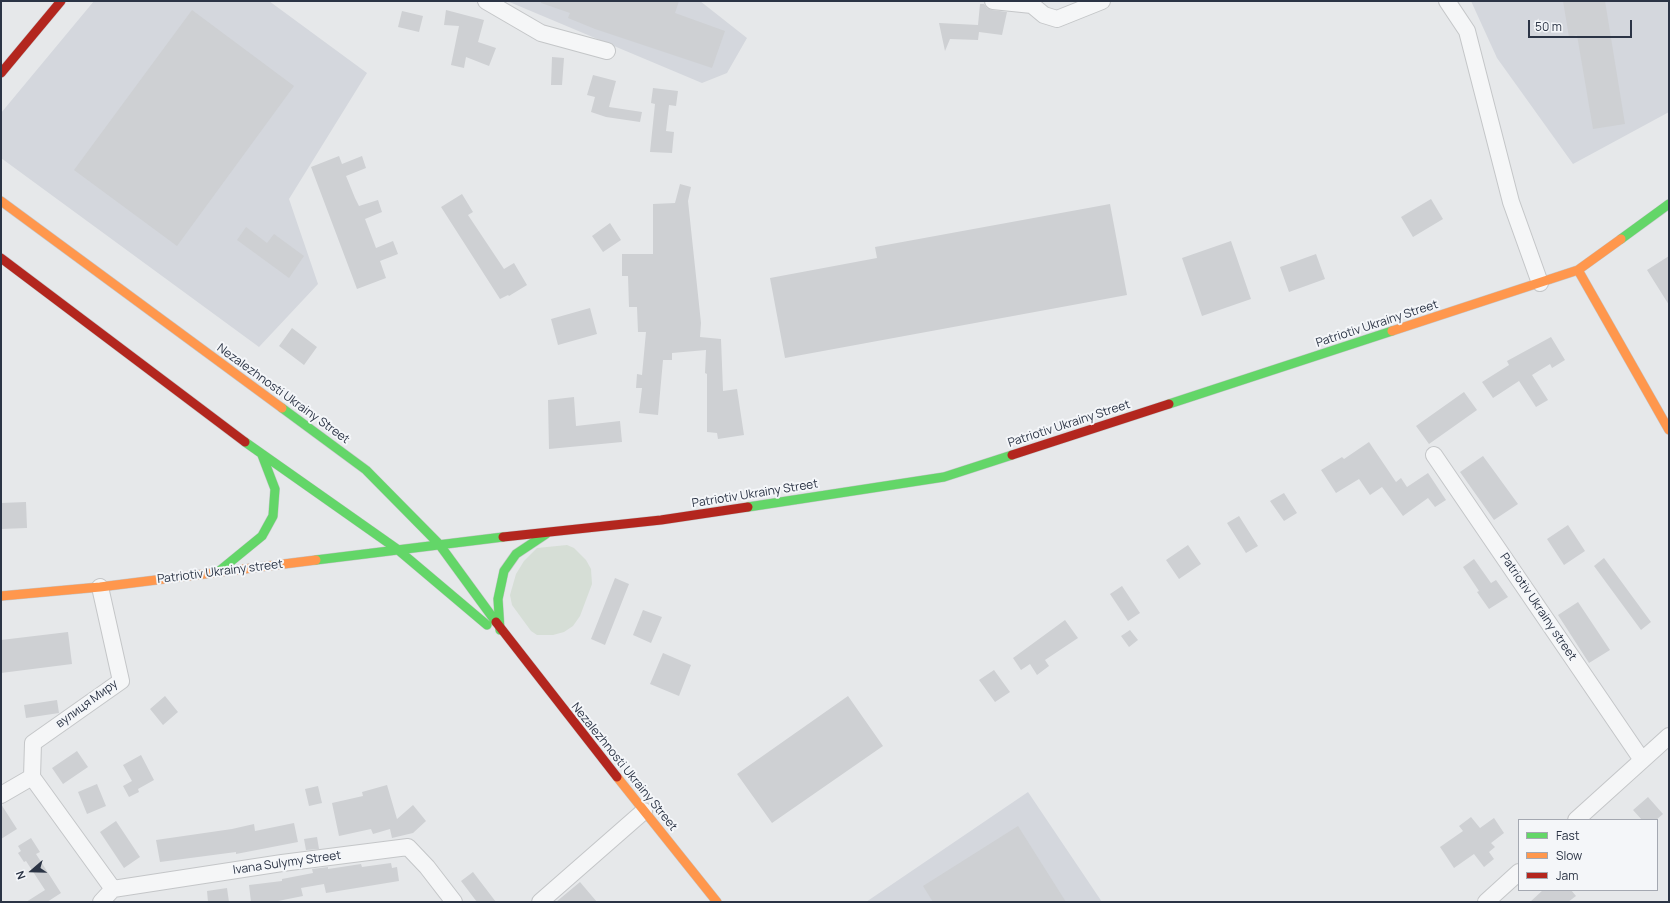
<!DOCTYPE html>
<meta charset="utf-8">
<style>
body{margin:0}
#map{position:relative;width:1670px;height:903px;overflow:hidden;background:#e6e8ea;font-family:Manrope,sans-serif}
canvas{display:block}
.frame{position:absolute;inset:0;border:2px solid #2b3445;pointer-events:none}
.legend{position:absolute;left:1518px;top:819px;width:140px;height:72px;box-sizing:border-box;background:#f4f6f9;border:1px solid #a4a8b1;margin:0;padding:5px 7px;list-style:none;font-size:12px;color:#2b3445}
.legend li{display:flex;align-items:center;gap:8px;height:20px}
.legend b{width:20px;border:1px solid #a4a8b1}
.north{position:absolute;left:12px;top:851px;width:40px;height:40px;-webkit-text-stroke:3px #f4f6f9;paint-order:stroke;rotate:250deg;font-size:11px;font-weight:700;line-height:16px;text-align:center;color:#2b3445}
.north::after{content:'';display:block;margin:auto;width:14px;height:18px;background:#2b3445;clip-path:polygon(50% 0,100% 100%,50% 72%,0 100%)}
.scale{position:absolute;left:1528px;top:20px;width:104px;height:18px;box-sizing:border-box;border:2px solid #2b3445;border-top:0;padding-left:5px;font-size:12px;line-height:14px;white-space:nowrap;color:#2b3445;-webkit-text-stroke:3px #f4f6f9;paint-order:stroke}
</style>
<div id="map">
<canvas width="1670" height="903"></canvas>
<div class="frame"></div>
<ul class="legend">
<li><b style="height:5px;background:#63d668"></b>Fast</li>
<li><b style="height:5px;background:#ff974d"></b>Slow</li>
<li><b style="height:5px;background:#b3261e"></b>Jam</li>
</ul>
<div class="north">N</div>
<div class="scale">50 m</div>
</div>
<script>
const ctx = document.querySelector('canvas').getContext('2d');
ctx.lineJoin = 'round';
function fill(path, color) { ctx.fillStyle = color; ctx.fill(path, 'evenodd'); }
const toPath = rows => new Path2D(rows.map(r => 'M' + r).join(''));
function stroke(path, color, width, dash) { ctx.strokeStyle = color; ctx.lineWidth = width; ctx.lineCap = dash ? 'butt' : 'round'; ctx.setLineDash(dash || []); ctx.stroke(path); }
function write(font, color, halo, rows, align = 'center') {
  ctx.font = font + ' Manrope,sans-serif'; ctx.lineWidth = 4; ctx.setLineDash([]); ctx.textBaseline = 'middle'; ctx.strokeStyle = halo; ctx.fillStyle = color; for (const [text, x, y, turn = 0] of rows) {
    ctx.save(); ctx.translate(x, y); ctx.rotate((+turn || 0) * Math.PI / 180); ctx.textAlign = isNaN(turn) ? turn : align; if (halo) ctx.strokeText(text, 0, 0); ctx.fillText(text, 0, 0); ctx.restore();
  }
}
fill(toPath([
 [94,1,269,1,367,73,289,199,318,284,259,347,1,158,1,113],
 [507,1,700,1,747,38,727,73,702,83],
 [1471,1,1669,1,1669,112,1573,164,1497,58],
 [1028,792,1102,902,866,902]
]), '#d4d7dd');
fill(toPath([
 [567,545,574,548,586,560,591,569,592,584,580,616,573,626,564,632,553,635,537,635,531,631,512,605,510,595,516,574,524,561,537,548]
]), '#d6ded6');
fill(toPath([
 [541,1,679,1,675,13,725,31,712,68,595,29,568,18,570,13,541,3],
 [1563,1,1605,1,1625,124,1593,129,1577,35,1569,37],
 [980,4,984,4,987,8,992,10,1007,12,1002,35,979,32,978,40,950,39,945,51,939,23,978,25],
 [192,10,294,86,177,246,74,170],
 [446,10,484,20,478,42,496,48,489,66,466,57,464,68,451,65,459,26,444,25],
 [402,11,423,16,419,32,398,27],
 [552,57,564,58,562,85,551,85],
 [593,75,616,81,609,107,642,112,640,122,606,117,591,112,595,97,587,95],
 [653,88,678,91,676,106,669,105,666,131,674,132,672,153,650,152,655,104,651,103],
 [339,156,342,164,362,156,366,168,346,176,355,198,359,206,378,200,382,212,365,219,376,248,393,241,398,254,380,261,386,278,357,289,311,167],
 [680,184,691,187,688,201,701,323,700,337,721,339,723,391,737,389,744,435,718,439,717,433,707,432,707,374,705,373,706,350,672,353,672,360,663,360,658,415,639,413,642,388,636,388,637,374,642,375,646,332,638,332,637,307,629,307,628,276,622,276,622,254,653,254,653,204,675,203],
 [462,194,473,212,468,215,504,269,514,263,527,285,509,296,508,295,500,299,441,207],
 [1431,199,1443,219,1413,237,1401,217],
 [1110,204,1127,295,785,358,770,278,877,258,875,247],
 [610,223,621,240,603,252,592,236],
 [246,227,267,243,274,234,304,256,289,278,237,240],
 [1231,241,1251,299,1202,316,1182,258],
 [1316,254,1325,279,1289,292,1280,267],
 [1669,256,1669,305,1647,270],
 [590,308,597,334,558,345,551,319],
 [292,328,317,347,304,365,279,346],
 [1551,337,1565,360,1552,368,1550,364,1532,375,1548,400,1536,407,1519,381,1493,398,1482,382,1509,365,1507,361],
 [1464,392,1477,410,1429,444,1416,426],
 [574,397,576,426,620,421,622,442,549,449,548,400],
 [1369,442,1396,482,1401,478,1407,487,1428,473,1446,500,1435,507,1428,498,1403,516,1382,487,1370,495,1359,479,1336,493,1321,470,1342,457,1344,459],
 [1483,456,1518,504,1494,520,1460,472],
 [1284,493,1297,513,1284,521,1270,501],
 [26,502,27,528,1,529,1,503],
 [1239,516,1258,546,1246,553,1227,523],
 [1568,525,1585,551,1564,565,1547,539],
 [1188,545,1201,564,1179,579,1166,560],
 [1604,558,1651,622,1641,630,1594,566],
 [1474,559,1491,583,1496,580,1508,597,1489,609,1477,592,1479,591,1463,567],
 [615,578,629,584,605,645,591,639],
 [1122,586,1140,613,1128,621,1110,594],
 [1578,602,1610,650,1589,663,1558,615],
 [643,610,662,617,651,643,633,635],
 [1065,620,1078,638,1045,660,1049,666,1037,675,1030,664,1021,670,1013,658],
 [1130,630,1138,640,1129,647,1121,636],
 [68,632,72,664,1,673,1,640],
 [663,653,691,665,679,696,650,684],
 [994,670,1010,692,995,702,979,680],
 [165,696,178,712,163,725,150,709],
 [848,696,883,746,772,823,737,774],
 [57,700,59,713,26,718,24,705],
 [77,751,88,767,63,784,52,768],
 [141,755,154,780,138,789,139,792,129,797,123,786,132,781,123,765],
 [97,784,106,806,87,814,78,792],
 [387,785,397,819,413,805,426,821,413,833,392,838,390,829,373,834,371,829,339,836,332,803,363,796,362,792],
 [318,786,322,803,309,806,305,789],
 [1648,797,1663,814,1656,820,1642,820,1633,810],
 [1,804,17,829,1,839],
 [1471,817,1480,828,1494,818,1504,833,1491,843,1495,847,1489,852,1494,859,1484,867,1474,854,1454,868,1440,847,1463,831,1459,826],
 [116,821,140,857,124,868,100,832],
 [294,823,298,842,236,854,236,852,160,862,156,840,232,829,254,824,255,831],
 [1018,826,1066,902,933,902,923,886],
 [317,837,319,849,306,850,304,839],
 [31,838,40,852,36,854,61,893,47,902,26,902,45,890,26,861,24,862,18,853,21,851,18,846],
 [391,863,392,868,397,867,399,881,326,893,324,884,301,888,303,896,273,902,251,902,249,885,282,881,282,879,313,873,312,869,328,867,328,869,361,864,362,867],
 [473,872,496,902,477,902,461,881],
 [580,882,597,902,556,902],
 [227,888,229,902,208,902,207,891],
 [1543,890,1571,890,1576,896,1568,902,1530,902]
]), '#ced0d3');
const street = toPath([
 [486,1,541,33,607,51],
 [993,1,1032,5,1044,15,1057,19,1102,1],
 [1447,1,1467,31,1511,202,1540,283],
 [1434,455,1642,760],
 [32,777,113,889],
 [1,795,32,777,33,743,121,681,100,587],
 [1576,820,1669,736],
 [101,902,113,889,282,863,408,847,427,867,454,902],
 [540,902,644,811],
 [1486,902,1519,872]
]);
const fast = toPath([
 [1621,239,1669,204],
 [1169,404,1392,331],
 [282,408,366,470,439,544,496,622],
 [245,442,397,549,487,625],
 [748,507,944,477,1012,455],
 [316,560,503,537],
 [218,572,262,536,273,516,275,489,262,455],
 [500,630,498,599,504,571,516,554,546,534]
]);
const slow = toPath([
 [1,201,282,408],
 [1578,270,1669,430],
 [1392,331,1578,270,1621,239],
 [1,596,100,587,316,560],
 [617,777,717,902]
]);
const jam = toPath([
 [1,73,61,1],
 [1,258,245,442],
 [1012,455,1169,404],
 [503,537,661,520,748,507],
 [496,622,617,777]
]);
stroke(street, '#c4c6c8', 18);
stroke(fast, '#c4c6c8', 10);
stroke(slow, '#c4c6c8', 10);
stroke(jam, '#c4c6c8', 10);
stroke(street, '#f5f6f7', 16);
stroke(fast, '#63d668', 9);
stroke(slow, '#ff974d', 9);
stroke(jam, '#b3261e', 9);
write('12px', '#2b3445', '#f4f6f9', [
 ["Patriotiv Ukrainy Street",1377,324,-18],
 ["Nezalezhnosti Ukrainy Street",283,394,36],
 ["Patriotiv Ukrainy Street",1069,424,-18],
 ["Patriotiv Ukrainy Street",755,494,-9],
 ["Patriotiv Ukrainy street",220,572,-7],
 ["Patriotiv Ukrainy street",1538,607,56],
 ["вулиця Миру",87,704,-36],
 ["Nezalezhnosti Ukrainy Street",624,767,51],
 ["Ivana Sulymy Street",287,863,-8]
]);
</script>
